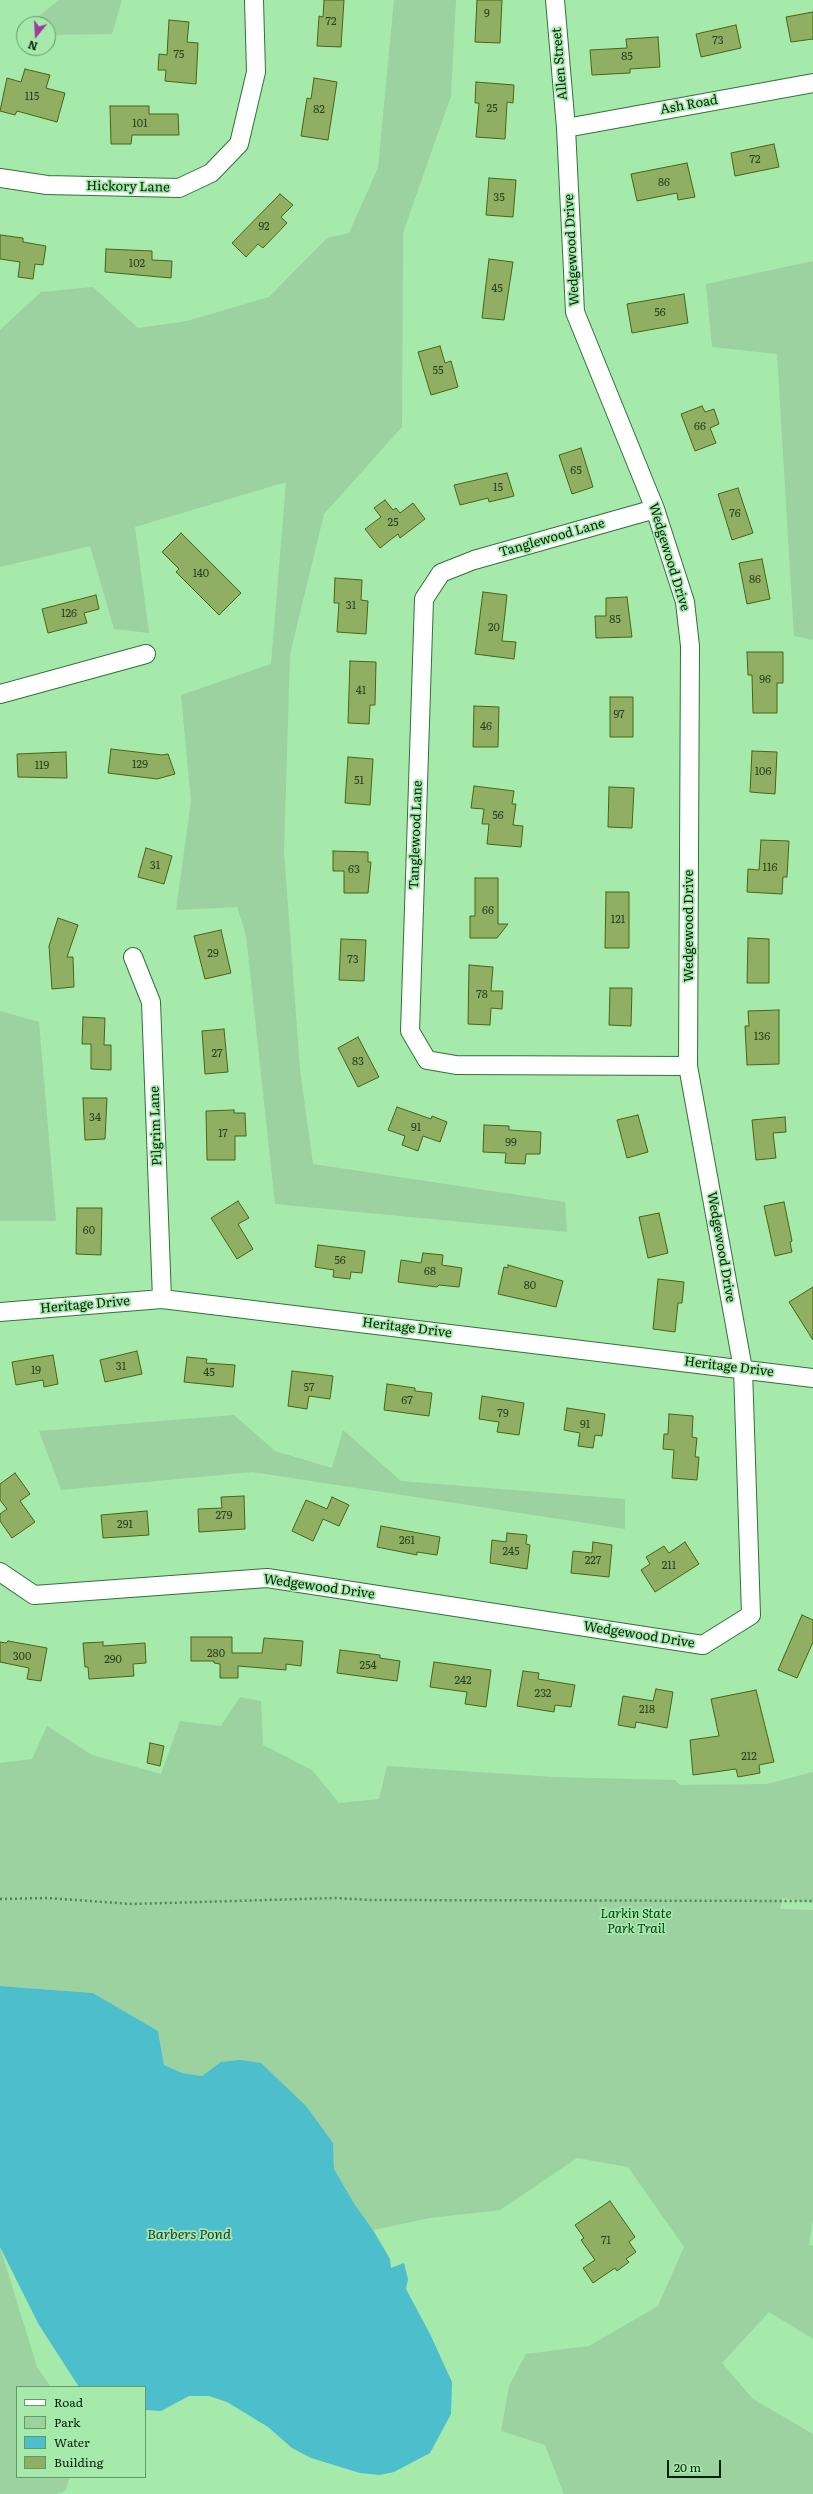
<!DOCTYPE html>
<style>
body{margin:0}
#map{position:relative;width:813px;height:2494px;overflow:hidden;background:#a5e9ab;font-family:Literata,serif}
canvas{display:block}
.legend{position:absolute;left:16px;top:2386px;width:130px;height:92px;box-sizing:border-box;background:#a5e9ab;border:1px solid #65996a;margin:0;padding:5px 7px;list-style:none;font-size:12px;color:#052009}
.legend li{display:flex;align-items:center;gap:8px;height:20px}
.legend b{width:20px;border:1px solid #65996a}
.north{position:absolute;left:16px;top:16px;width:40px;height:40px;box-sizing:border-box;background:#a5e9ab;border:1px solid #65996a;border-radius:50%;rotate:198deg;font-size:11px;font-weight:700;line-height:16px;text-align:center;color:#052009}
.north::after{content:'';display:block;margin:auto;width:14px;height:18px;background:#9e3aa0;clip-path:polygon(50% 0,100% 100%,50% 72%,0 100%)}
.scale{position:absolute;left:667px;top:2460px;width:54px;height:18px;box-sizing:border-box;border:2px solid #052009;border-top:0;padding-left:5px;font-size:12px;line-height:14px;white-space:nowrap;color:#052009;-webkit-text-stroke:3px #a5e9ab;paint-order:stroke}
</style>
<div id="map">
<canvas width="813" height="2494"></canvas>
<ul class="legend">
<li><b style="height:5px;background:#fff"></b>Road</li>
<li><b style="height:11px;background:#9cd1a0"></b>Park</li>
<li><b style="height:11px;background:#4cbecc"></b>Water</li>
<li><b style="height:11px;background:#91af63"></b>Building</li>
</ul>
<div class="north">N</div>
<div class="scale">20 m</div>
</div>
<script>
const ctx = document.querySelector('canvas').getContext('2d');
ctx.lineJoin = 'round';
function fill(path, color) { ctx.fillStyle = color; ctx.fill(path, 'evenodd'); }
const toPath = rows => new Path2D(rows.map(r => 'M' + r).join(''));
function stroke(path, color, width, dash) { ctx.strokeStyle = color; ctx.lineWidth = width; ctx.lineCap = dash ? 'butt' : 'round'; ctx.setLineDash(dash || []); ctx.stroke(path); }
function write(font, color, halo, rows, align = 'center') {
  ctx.font = font + ' Literata,serif'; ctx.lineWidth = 3.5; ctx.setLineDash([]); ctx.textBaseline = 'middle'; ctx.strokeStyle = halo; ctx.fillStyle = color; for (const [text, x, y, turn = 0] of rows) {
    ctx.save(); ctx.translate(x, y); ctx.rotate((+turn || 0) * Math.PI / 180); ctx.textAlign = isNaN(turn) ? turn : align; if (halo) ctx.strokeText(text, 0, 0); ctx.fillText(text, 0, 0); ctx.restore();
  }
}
fill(toPath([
 [59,0,122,0,112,34,48,35,48,24,29,24],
 [394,0,456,0,451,96,403,233,402,427,324,514,290,654,284,851,300,1070,313,1164,565,1202,567,1232,275,1204,246,935,237,907,176,910,191,801,181,695,271,664,286,482,135,527,149,633,114,629,90,546,0,567,0,330,41,292,93,287,138,328,187,321,269,297,327,238,349,233,378,168],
 [813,261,813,640,794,636,777,354,712,347,706,284],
 [0,1011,39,1022,56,1221,0,1221],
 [234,1415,275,1451,332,1468,343,1430,401,1481,625,1499,625,1529,252,1472,61,1490,39,1431],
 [240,1697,261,1701,263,1745,312,1770,339,1803,379,1799,387,1766,553,1777,675,1780,680,1785,767,1784,813,1772,813,1903,783,1898,780,1909,813,1910,813,2219,809,2245,813,2246,813,2339,769,2312,722,2363,753,2399,813,2434,813,2494,564,2494,545,2445,501,2431,509,2386,526,2354,589,2346,658,2306,684,2247,628,2167,577,2158,500,2210,430,2218,373,2230,355,2205,334,2169,333,2143,222,2062,202,2076,182,2073,164,2065,158,2031,93,1993,0,1986,0,1763,32,1759,47,1726,92,1755,161,1774,180,1721,221,1726],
 [0,2247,37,2367,51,2387,17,2387,17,2477,70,2477,65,2491,56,2494,0,2494]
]), '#9cd1a0');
fill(toPath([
 [0,1986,93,1993,158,2031,164,2065,182,2073,202,2076,221,2062,240,2060,261,2063,306,2106,333,2143,334,2169,355,2205,373,2230,390,2259,391,2268,404,2263,408,2279,406,2289,430,2334,452,2382,451,2414,430,2453,394,2472,379,2475,360,2473,311,2458,292,2448,268,2427,227,2402,209,2396,189,2396,161,2411,145,2410,145,2387,79,2387,39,2325,0,2247]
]), '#4cbecc');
const building = toPath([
 [324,0,344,0,341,47,317,46,319,16,323,17,324,0],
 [477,0,502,0,500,43,475,42,477,0],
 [813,12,813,39,791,42,786,17,813,12],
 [169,20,189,22,187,42,198,43,196,84,165,81,166,70,158,70,159,54,167,55,169,20],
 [736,25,741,48,701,57,696,34,736,25],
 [658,37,660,67,630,69,630,73,592,75,590,50,627,48,626,39,658,37],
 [25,69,50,75,46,88,65,93,57,122,17,111,15,115,0,111,7,78,21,82,25,69],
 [314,78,337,82,328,140,301,136,307,98,311,99,314,78],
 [476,82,514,85,513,103,507,102,505,139,476,137,479,103,475,103,476,82],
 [110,106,149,106,149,114,178,114,179,135,132,135,131,144,111,144,110,106],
 [774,144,779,167,735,176,731,153,774,144],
 [687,163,695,197,678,200,677,193,637,201,631,174,687,163],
 [489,178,516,180,513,217,486,215,489,178],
 [280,194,293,205,281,217,287,223,263,248,258,244,246,257,232,243,280,194],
 [0,235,23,238,23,242,46,246,43,265,35,264,33,279,18,277,20,262,0,259,0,235],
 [106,249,152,251,152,260,172,261,171,278,105,272,106,249],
 [489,259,513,262,504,320,482,318,489,259],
 [684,294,688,323,632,333,627,304,684,294],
 [440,346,445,363,451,361,458,387,431,395,418,352,440,346],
 [702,406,705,412,714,409,719,424,710,428,716,443,695,451,681,414,702,406],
 [581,448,593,487,572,494,559,455,581,448],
 [507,473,514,496,489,502,488,498,460,505,454,485,507,473],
 [738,488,753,533,732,540,718,494,738,488],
 [385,500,393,510,396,508,400,513,413,503,425,519,400,538,398,534,380,548,365,529,381,517,374,508,385,500],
 [181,533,241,593,219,615,176,572,179,569,162,552,181,533],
 [762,559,770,599,747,604,739,563,762,559],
 [335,578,362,580,361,600,368,601,366,634,337,632,339,603,334,603,335,578],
 [483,592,507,595,502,641,516,642,514,659,475,654,483,592],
 [96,595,99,609,84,613,87,623,48,633,42,609,96,595],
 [627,597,632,637,596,638,595,616,606,616,606,598,627,597],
 [747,652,783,652,783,683,777,683,777,713,753,713,752,675,748,675,747,652],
 [350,661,376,662,375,705,370,705,369,724,348,723,350,661],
 [610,697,633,697,633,737,610,737,610,697],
 [474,706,499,707,498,747,473,747,474,706],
 [111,749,162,755,168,754,175,774,157,779,108,773,111,749],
 [752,751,777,752,775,794,750,792,752,751],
 [66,752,67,778,18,777,17,754,66,752],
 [348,757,373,759,370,805,345,803,348,757],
 [474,786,514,791,512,804,516,804,513,825,523,826,521,847,487,844,489,824,482,824,484,809,471,808,474,786],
 [609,787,634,788,632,828,608,827,609,787],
 [761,840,789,841,787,877,783,877,782,894,747,892,748,869,759,870,761,840],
 [146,848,172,856,164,884,138,877,146,848],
 [333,851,368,852,368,862,371,862,368,893,344,893,344,871,333,871,333,851],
 [475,878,498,878,498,924,508,924,497,938,470,938,470,916,475,916,475,878],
 [606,892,629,892,629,948,605,948,606,892],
 [58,918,78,925,67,957,73,957,74,987,52,989,49,946,58,918],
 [221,930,231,973,205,979,194,936,221,930],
 [748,938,769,939,769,983,747,983,748,938],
 [341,939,366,940,364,981,339,980,341,939],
 [469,965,493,967,491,991,503,991,502,1009,491,1008,490,1025,468,1024,469,965],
 [610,988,632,988,631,1026,609,1025,610,988],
 [779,1010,779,1064,747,1065,745,1026,749,1026,748,1011,779,1010],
 [83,1017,105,1018,104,1045,111,1045,111,1070,91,1069,91,1044,82,1044,83,1017],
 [224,1029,228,1072,205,1074,202,1031,224,1029],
 [358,1037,379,1077,358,1087,338,1048,358,1037],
 [83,1098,107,1098,105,1139,85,1140,83,1098],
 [397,1107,431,1119,432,1116,447,1122,440,1142,423,1136,418,1151,402,1145,405,1136,388,1130,397,1107],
 [234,1110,234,1113,245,1113,246,1136,235,1136,235,1160,207,1160,206,1111,234,1110],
 [638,1115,648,1152,627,1158,617,1120,638,1115],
 [785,1117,786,1132,773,1133,776,1158,756,1160,752,1120,785,1117],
 [484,1125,509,1126,509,1130,541,1132,540,1154,526,1154,525,1164,505,1163,506,1153,483,1152,484,1125],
 [238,1201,249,1218,238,1224,253,1249,237,1259,211,1218,238,1201],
 [784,1202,792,1241,790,1242,792,1252,775,1256,764,1206,784,1202],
 [77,1208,102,1208,101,1255,76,1254,77,1208],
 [659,1213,668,1253,648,1258,639,1217,659,1213],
 [318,1245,365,1251,362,1273,351,1272,350,1279,333,1277,334,1270,315,1267,318,1245],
 [423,1253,443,1255,442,1265,462,1268,459,1287,439,1285,437,1287,398,1282,401,1260,421,1263,423,1253],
 [508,1265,563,1281,556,1307,498,1294,504,1267,508,1268,508,1265],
 [658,1279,684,1282,682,1303,678,1303,675,1332,653,1329,658,1279],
 [813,1287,813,1340,789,1302,813,1287],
 [137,1351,142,1374,105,1382,100,1360,137,1351],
 [53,1355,58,1384,44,1387,43,1380,16,1385,12,1362,53,1355],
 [187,1357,207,1359,206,1363,235,1365,233,1387,184,1382,187,1357],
 [292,1371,333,1376,330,1399,309,1396,307,1409,288,1406,292,1371],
 [387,1384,415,1388,415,1391,432,1393,429,1416,384,1410,387,1384],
 [482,1396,524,1403,519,1435,497,1432,499,1422,479,1419,482,1396],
 [567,1408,605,1414,602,1436,595,1435,593,1448,578,1446,580,1433,564,1430,567,1408],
 [669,1414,693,1416,692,1437,697,1438,695,1457,699,1457,697,1480,672,1478,674,1450,663,1449,664,1434,668,1434,669,1414],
 [15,1473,30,1494,20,1501,35,1522,12,1538,0,1521,0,1514,7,1509,0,1500,0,1484,15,1473],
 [244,1496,245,1529,199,1532,198,1509,222,1508,221,1497,244,1496],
 [332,1497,349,1505,339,1526,323,1519,313,1541,292,1531,306,1500,327,1509,332,1497],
 [147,1511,149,1535,103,1538,101,1515,147,1511],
 [381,1526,440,1537,437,1555,417,1552,417,1555,377,1547,381,1526],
 [507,1533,527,1535,526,1544,530,1545,527,1569,490,1563,492,1540,506,1542,507,1533],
 [593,1542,612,1545,609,1577,571,1573,573,1551,592,1553,593,1542],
 [685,1542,699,1564,655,1592,641,1570,650,1564,646,1557,664,1546,669,1553,685,1542],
 [802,1615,813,1620,813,1642,797,1678,778,1670,802,1615],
 [191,1637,232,1637,232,1653,262,1653,264,1638,303,1641,301,1666,286,1664,286,1670,238,1666,238,1678,220,1678,220,1664,214,1663,214,1661,191,1661,191,1637],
 [8,1641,47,1648,41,1681,27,1679,29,1668,0,1662,0,1642,6,1643,8,1641],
 [103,1642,103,1646,145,1643,146,1663,133,1664,134,1676,89,1679,88,1667,85,1667,83,1643,103,1642],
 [340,1650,380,1655,380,1658,400,1661,397,1681,337,1673,340,1650],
 [434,1662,491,1670,486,1707,465,1704,467,1692,430,1687,434,1662],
 [523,1671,539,1673,538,1679,575,1685,571,1707,555,1705,554,1712,517,1706,523,1671],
 [656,1689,673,1692,667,1728,636,1722,635,1728,618,1725,623,1696,653,1701,656,1689],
 [756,1690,774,1762,759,1765,760,1773,738,1777,736,1769,693,1775,690,1740,719,1736,711,1699,756,1690],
 [150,1743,164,1746,160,1766,147,1763,150,1743],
 [610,2201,635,2237,629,2242,636,2252,626,2259,629,2262,617,2271,615,2268,593,2283,583,2268,595,2260,581,2240,584,2238,575,2225,610,2201]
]);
fill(building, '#91af63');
stroke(building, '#496415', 1);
const minor = toPath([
 [566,128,813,83],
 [0,178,47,185,179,188,211,173,239,144,256,72,254,0],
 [655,509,474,560,441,573,424,599,410,1031,427,1060,456,1065,688,1066],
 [0,694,146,654],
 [133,957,151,1002,162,1299],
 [0,1312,162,1299,813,1378],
 [0,1572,34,1595,267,1578,703,1645,751,1615,743,1369,688,1066,690,646,685,602,655,509,575,312,566,128,555,0]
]);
stroke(minor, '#31723b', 20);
stroke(toPath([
 [0,1899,47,1898,132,1904,335,1898,371,1900,813,1901]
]), '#55845a', 2.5, [2, 3]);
stroke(minor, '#fff', 18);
write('11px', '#284420', null, [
 ["9",487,14],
 ["72",331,22],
 ["73",718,41],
 ["75",179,55],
 ["85",627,57],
 ["115",32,97],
 ["25",492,109],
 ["82",319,110],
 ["101",140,124],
 ["72",755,160],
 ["86",664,183],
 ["35",499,198],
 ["92",264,227],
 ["102",137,264],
 ["45",497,289],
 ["56",660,313],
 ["55",438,371],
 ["66",700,427],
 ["65",576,471],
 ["15",498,488],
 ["76",735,514],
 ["25",393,523],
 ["140",201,574],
 ["86",755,580],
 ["31",351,606],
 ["126",69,614],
 ["85",615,620],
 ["20",494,628],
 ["96",765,680],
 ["41",361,691],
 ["97",619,715],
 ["46",486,727],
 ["129",140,765],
 ["119",42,766],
 ["106",763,772],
 ["51",359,781],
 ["56",498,816],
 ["31",155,866],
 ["116",770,868],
 ["63",354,870],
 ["66",488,911],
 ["121",618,920],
 ["29",213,954],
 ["73",353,960],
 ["78",482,995],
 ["136",762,1037],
 ["27",217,1054],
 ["83",358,1062],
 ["34",95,1118],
 ["91",416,1128],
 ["17",223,1134],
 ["99",511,1143],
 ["60",89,1231],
 ["56",340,1261],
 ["68",430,1272],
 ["80",530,1286],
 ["31",121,1367],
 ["19",36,1371],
 ["45",209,1373],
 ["57",309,1388],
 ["67",407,1401],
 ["79",503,1414],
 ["91",585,1425],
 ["279",224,1516],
 ["291",125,1525],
 ["261",407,1541],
 ["245",511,1552],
 ["227",593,1561],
 ["211",669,1566],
 ["280",216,1654],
 ["300",22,1657],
 ["290",113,1660],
 ["254",368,1666],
 ["242",463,1681],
 ["232",543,1694],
 ["218",647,1710],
 ["212",749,1757],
 ["71",606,2241]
]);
write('13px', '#052009', '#a5e9ab', [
 ["Allen Street",560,64,-95],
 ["Ash Road",689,105,-10],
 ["Hickory Lane",128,187,1],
 ["Wedgewood Drive",572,250,-93],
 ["Tanglewood Lane",552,538,-16],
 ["Wedgewood Drive",669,557,73],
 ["Tanglewood Lane",416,835,-88],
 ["Wedgewood Drive",689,926,-90],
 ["Pilgrim Lane",156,1126,-92],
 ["Wedgewood Drive",721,1247,80],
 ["Heritage Drive",85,1305,-5],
 ["Heritage Drive",407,1328,7],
 ["Heritage Drive",729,1367,7],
 ["Wedgewood Drive",319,1587,8],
 ["Wedgewood Drive",639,1635,9]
]);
write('italic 13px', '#003c0e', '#a5e9ab', [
 ["Larkin State",636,1914],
 ["Park Trail",636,1929]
]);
write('italic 14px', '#1e373a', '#a5e9ab', [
 ["Barbers Pond",189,2235]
]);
</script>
